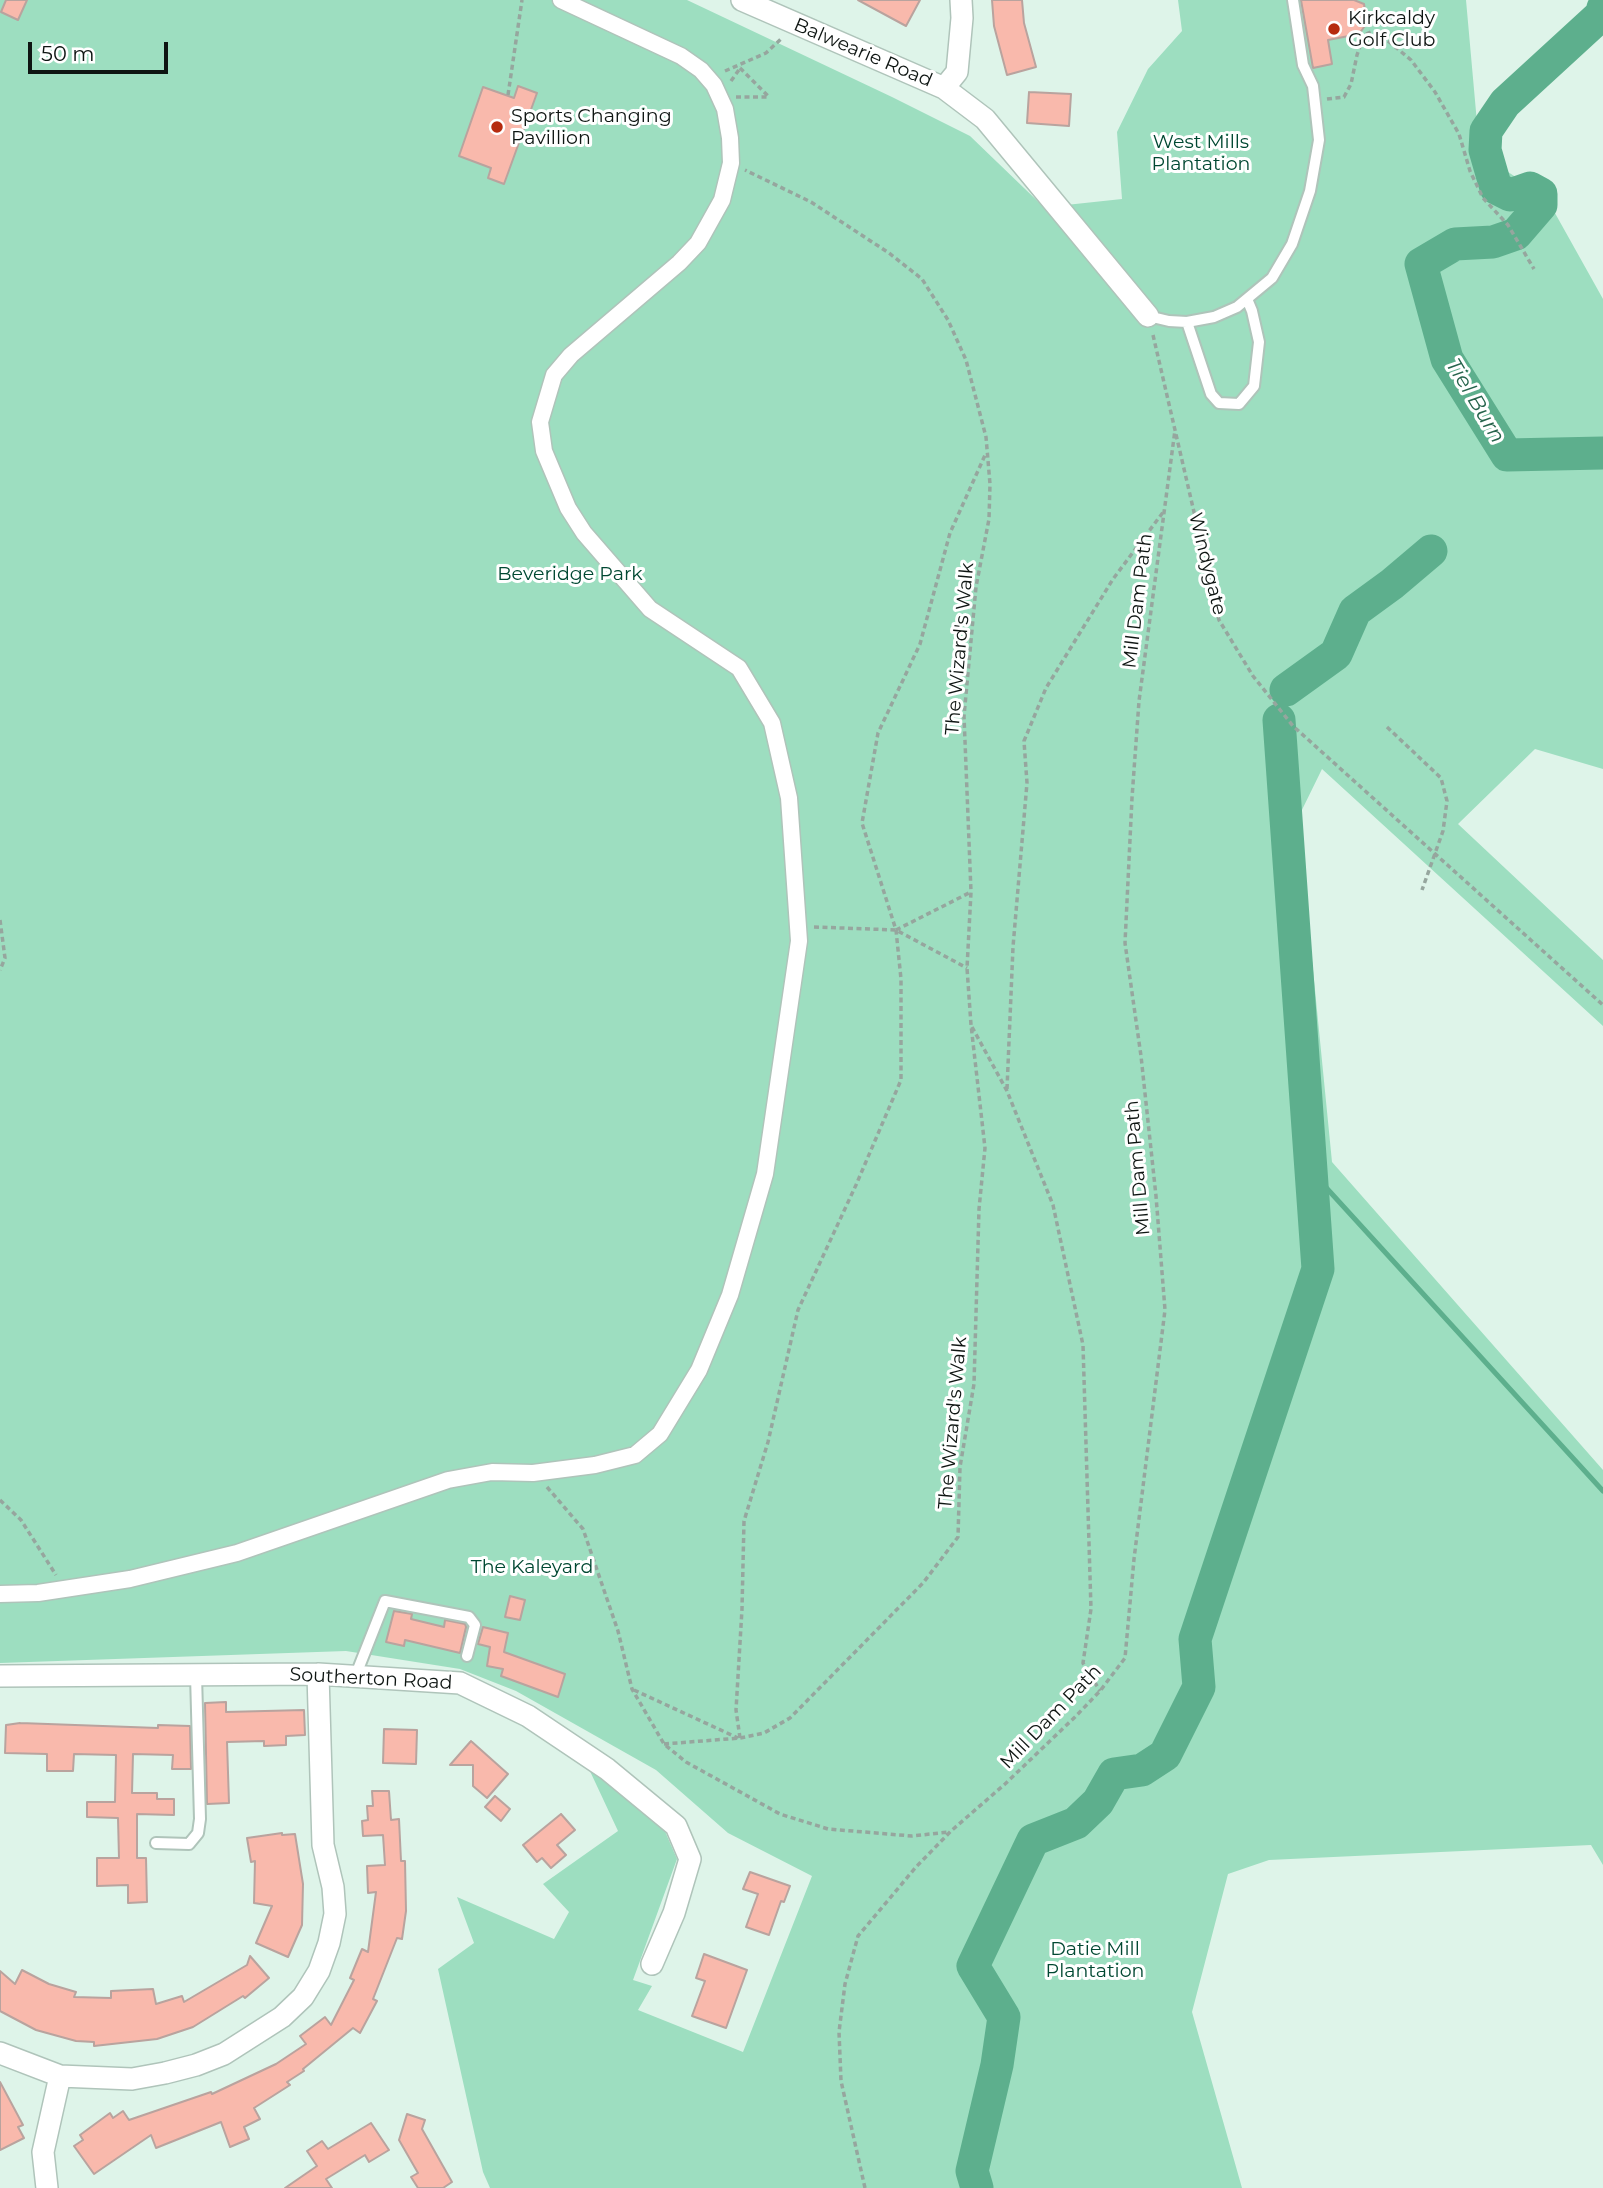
<!DOCTYPE html>
<style>
body{margin:0}
#map{position:relative;width:1603px;height:2188px;overflow:hidden;background:#def4e9;font-family:Montserrat,sans-serif}
canvas{display:block}
.scale{position:absolute;left:28px;top:42px;width:140px;height:32px;box-sizing:border-box;border:4px solid #0e1512;border-top:0;padding-left:9px;font-size:21px;line-height:24px;white-space:nowrap;color:#0e1512;-webkit-text-stroke:5px #fff;paint-order:stroke}
</style>
<div id="map">
<canvas width="1603" height="2188"></canvas>
<div class="scale">50 m</div>
</div>
<script>
const ctx = document.querySelector('canvas').getContext('2d');
ctx.lineJoin = 'round';
function fill(path, color) { ctx.fillStyle = color; ctx.fill(path, 'evenodd'); }
const toPath = rows => new Path2D(rows.map(r => 'M' + r).join(''));
function stroke(path, color, width, dash) { ctx.strokeStyle = color; ctx.lineWidth = width; ctx.lineCap = dash ? 'butt' : 'round'; ctx.setLineDash(dash || []); ctx.stroke(path); }
function write(font, color, halo, rows, align = 'center') {
  ctx.font = font + ' Montserrat,sans-serif'; ctx.lineWidth = 6; ctx.setLineDash([]); ctx.textBaseline = 'middle'; ctx.strokeStyle = halo; ctx.fillStyle = color; for (const [text, x, y, turn = 0] of rows) {
    ctx.save(); ctx.translate(x, y); ctx.rotate((+turn || 0) * Math.PI / 180); ctx.textAlign = isNaN(turn) ? turn : align; if (halo) ctx.strokeText(text, 0, 0); ctx.fillText(text, 0, 0); ctx.restore();
  }
}
fill(toPath([
 [0,0,687,0,892,97,970,136,1051,214,1066,205,1122,199,1117,132,1148,69,1182,31,1178,0,1466,0,1478,134,1505,170,1546,197,1603,299,1603,769,1535,749,1458,824,1603,960,1603,1026,1322,769,1298,818,1332,1162,1603,1470,1603,1865,1591,1845,1269,1860,1228,1874,1192,2012,1242,2188,490,2188,483,2172,438,1969,474,1943,457,1897,554,1939,569,1912,543,1884,618,1831,589,1769,637,1805,664,1829,677,1859,633,1980,652,1986,638,2010,743,2052,812,1876,728,1833,656,1770,516,1691,460,1669,346,1651,0,1663]
]), '#9ddec0');
stroke(toPath([
 [1311,1171,1603,1491]
]), '#5daf8d', 5);
stroke(toPath([
 [1603,8,1601,15,1505,103,1486,131,1485,150,1496,188,1510,195,1530,188,1541,194,1541,205,1516,234,1493,242,1455,244,1421,264,1447,359,1507,455,1603,453],
 [1286,690,1336,654,1355,611,1392,584,1431,551],
 [977,2188,972,2171,997,2065,1004,2017,973,1966,1033,1840,1076,1823,1098,1802,1114,1774,1142,1770,1165,1755,1199,1687,1195,1639,1318,1269,1279,720]
]), '#5daf8d', 33);
const building = toPath([
 [6,0,27,0,18,20,1,12,6,0],
 [858,0,920,0,906,26,858,0],
 [992,0,1022,0,1024,23,1036,67,1007,75,994,26,992,0],
 [1301,0,1354,0,1364,4,1367,23,1359,34,1328,40,1332,64,1313,68,1301,0],
 [518,86,537,93,504,184,488,178,491,168,459,156,483,87,514,98,518,86],
 [1029,92,1071,94,1069,126,1027,123,1029,92],
 [510,1596,525,1600,520,1620,505,1617,510,1596],
 [394,1611,412,1614,411,1619,444,1627,445,1620,465,1624,466,1627,460,1653,405,1640,404,1646,386,1642,394,1611],
 [483,1627,508,1633,504,1652,565,1674,558,1697,501,1676,503,1669,487,1666,490,1647,478,1644,483,1627],
 [226,1702,226,1712,304,1710,305,1735,286,1736,286,1745,264,1746,264,1741,227,1742,229,1803,207,1804,205,1703,226,1702],
 [20,1723,158,1728,158,1725,190,1726,191,1769,172,1769,173,1755,133,1754,132,1793,157,1793,157,1799,174,1799,174,1815,137,1814,137,1858,146,1858,147,1902,128,1903,128,1885,97,1886,97,1858,119,1858,118,1818,87,1817,87,1802,115,1802,116,1755,74,1754,73,1771,47,1771,47,1754,5,1753,6,1725,20,1723],
 [384,1729,417,1730,416,1764,383,1763,384,1729],
 [471,1741,508,1774,487,1798,473,1786,473,1765,450,1765,471,1741],
 [372,1791,389,1791,391,1820,399,1819,401,1861,405,1861,406,1911,402,1939,397,1938,373,1999,377,2001,360,2033,353,2028,303,2069,304,2071,287,2082,290,2085,254,2108,260,2119,244,2127,249,2139,230,2147,221,2122,156,2148,151,2135,94,2174,74,2146,83,2140,80,2135,110,2113,113,2118,123,2111,129,2120,211,2092,212,2094,276,2064,306,2044,300,2036,325,2017,331,2025,354,1980,350,1978,362,1949,368,1952,376,1892,368,1893,367,1866,385,1865,383,1835,363,1836,362,1821,368,1820,367,1806,373,1806,372,1791],
 [495,1796,510,1809,501,1821,485,1807,495,1796],
 [561,1814,575,1830,557,1845,566,1855,551,1868,542,1858,537,1862,523,1845,561,1814],
 [282,1833,282,1835,295,1834,303,1884,302,1925,288,1957,256,1943,272,1906,254,1903,255,1861,251,1862,247,1838,282,1833],
 [750,1872,790,1886,784,1902,781,1901,769,1935,746,1927,758,1894,743,1889,750,1872],
 [704,1954,747,1970,726,2028,692,2016,705,1981,696,1978,704,1954],
 [250,1956,269,1978,245,1998,243,1996,193,2027,157,2039,94,2046,94,2042,76,2041,36,2030,0,2011,0,1971,15,1984,22,1970,49,1984,76,1992,74,1997,111,1998,111,1991,153,1989,156,2004,182,1996,184,2002,247,1965,250,1956],
 [0,2082,23,2125,18,2127,24,2138,0,2150,0,2082],
 [407,2114,425,2120,422,2129,452,2182,443,2188,418,2188,411,2177,418,2173,399,2140,407,2114],
 [371,2123,389,2150,369,2162,365,2155,326,2179,332,2188,285,2188,317,2166,307,2151,322,2141,328,2149,371,2123]
]);
fill(building, '#f9b9ac');
stroke(building, '#b9a39e', 2);
const service = toPath([
 [1148,316,1169,321,1187,322,1214,317,1237,307,1272,278,1292,244,1310,191,1319,140,1313,86,1303,65,1293,0],
 [1187,322,1211,394,1219,403,1239,404,1254,386,1259,342,1252,311,1247,299],
 [355,1677,385,1601,469,1617,475,1625,467,1656],
 [156,1843,189,1844,198,1833,200,1819,196,1675]
]);
const pedestrian = toPath([
 [0,1594,38,1593,130,1579,237,1553,448,1480,492,1472,533,1473,595,1465,635,1455,660,1434,699,1370,730,1295,765,1174,799,941,789,798,772,723,739,668,650,609,584,533,568,508,544,451,540,422,554,375,571,355,679,263,698,243,722,200,731,163,730,138,725,109,714,85,701,70,681,56,561,0]
]);
const minor = toPath([
 [742,0,944,88,985,119,1148,316],
 [944,88,957,72,962,18,961,0],
 [0,1676,318,1674,460,1683,528,1716,607,1769,676,1826,690,1859,674,1913,652,1964],
 [0,2053,60,2076,132,2079,165,2073,196,2065,224,2054,282,2017,303,1997,319,1971,329,1943,335,1914,333,1887,323,1845,318,1674],
 [47,2188,43,2152,60,2076]
]);
stroke(service, '#afc4ba', 14);
stroke(pedestrian, '#afc4ba', 19);
stroke(minor, '#afc4ba', 24);
stroke(toPath([
 [740,68,768,96],
 [725,71,766,53,781,39],
 [731,81,741,67],
 [508,95,522,0],
 [736,97,769,97],
 [1327,99,1344,97,1351,84,1357,55,1364,35,1373,31,1387,40,1411,60,1435,92,1459,134,1470,171,1483,198,1508,225,1534,269],
 [1153,335,1219,620,1253,676,1293,726,1603,1005],
 [1387,727,1441,778,1447,801,1443,831,1422,890],
 [0,920,5,958,0,970],
 [814,927,896,930,967,968],
 [896,930,971,892],
 [972,1027,1007,1091,1053,1205,1083,1345,1091,1609,1083,1663,1100,1691],
 [1007,1089,1013,947,1027,783,1024,741,1046,688,1113,579,1164,511],
 [547,1487,583,1529,618,1631,632,1689,664,1744,686,1762,780,1814,828,1829,912,1836,949,1832],
 [0,1500,21,1520,56,1575],
 [634,1690,738,1738],
 [740,1738,736,1710,742,1609,744,1521,768,1442,798,1310,856,1185,901,1080,901,979,896,930,862,823,878,733,920,644,950,533,986,453],
 [664,1744,740,1738,764,1733,790,1718,923,1583,958,1537,960,1467,974,1384,979,1209,985,1148,971,1025,967,968,971,892,964,716,976,587,989,519,990,484,986,437,966,360,948,320,922,279,889,253,811,202,745,170],
 [865,2188,841,2081,839,2032,845,1984,858,1936,916,1867,951,1831,1005,1784,1075,1717,1100,1691,1125,1658,1134,1559,1165,1310,1156,1196,1141,1056,1125,943,1132,798,1139,701,1175,430]
]), '#96a69e', 3.5, [5, 3.5]);
stroke(service, '#fff', 10);
stroke(pedestrian, '#fff', 16);
stroke(minor, '#fff', 21);
for (const [x, y, r, color] of [
 [1334,29,7,"#b62b0f"],
 [497,127,7,"#b62b0f"]
]) { const dot = new Path2D(); dot.arc(x, y, r, 0, 2 * Math.PI); ctx.fillStyle = color; ctx.fill(dot); stroke(dot, '#fff', 2.5); }
write('19px', '#0e1512', '#fff', [
 ["Kirkcaldy",1348,18],
 ["Golf Club",1348,40],
 ["Sports Changing",511,116],
 ["Pavillion",511,138]
], 'left');
write('19px', '#0e1512', '#fff', [
 ["Balwearie Road",863,53,23],
 ["Windygate",1207,564,76],
 ["Mill Dam Path",1138,601,-83],
 ["The Wizard's Walk",960,649,-85],
 ["Mill Dam Path",1138,1168,-95],
 ["The Wizard's Walk",953,1423,-85],
 ["Southerton Road",371,1679,3],
 ["Mill Dam Path",1051,1717,-46]
]);
write('19px', '#004832', '#fff', [
 ["West Mills",1201,142],
 ["Plantation",1201,164],
 ["Beveridge Park",570,574],
 ["The Kaleyard",532,1567],
 ["Datie Mill",1095,1949],
 ["Plantation",1095,1971]
]);
write('italic 21px', '#26644c', '#fff', [
 ["Tiel Burn",1475,401,59]
]);
</script>
